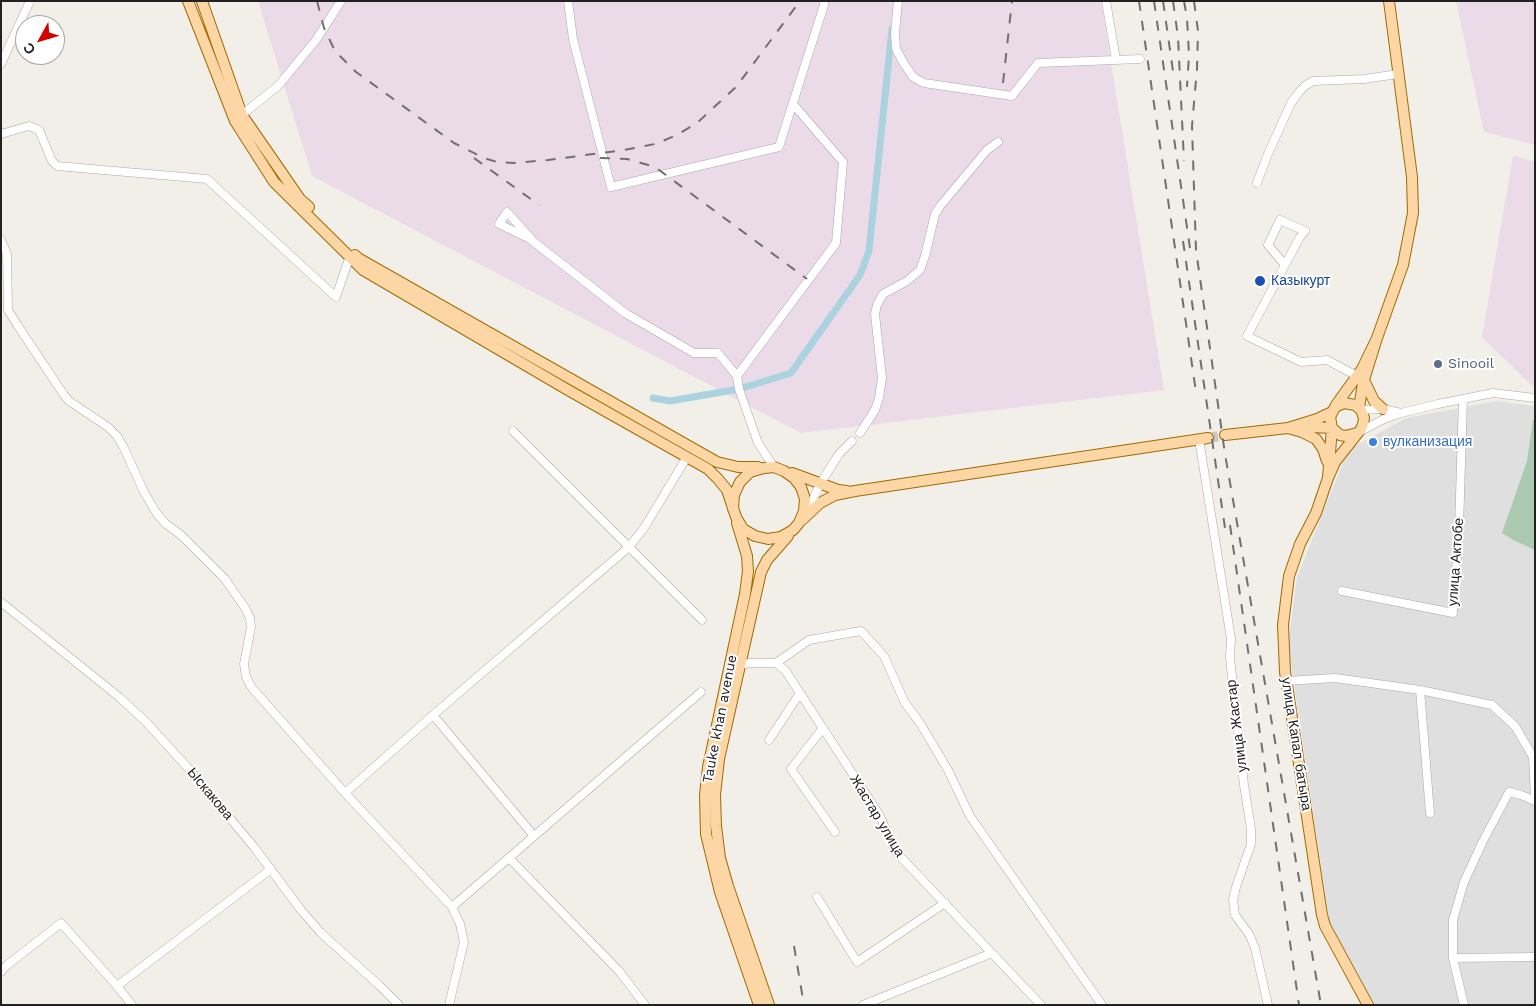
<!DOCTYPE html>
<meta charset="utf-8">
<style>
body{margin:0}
#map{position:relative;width:1536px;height:1006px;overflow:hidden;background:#f2efe9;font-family:"Work Sans",sans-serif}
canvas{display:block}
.frame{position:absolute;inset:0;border:2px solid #222;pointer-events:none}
.north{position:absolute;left:15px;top:15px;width:50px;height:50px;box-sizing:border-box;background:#fff;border:1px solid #a7a7a7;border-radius:50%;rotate:231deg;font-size:14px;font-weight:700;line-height:20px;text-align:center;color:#222}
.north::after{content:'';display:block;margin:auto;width:18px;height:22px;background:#d40000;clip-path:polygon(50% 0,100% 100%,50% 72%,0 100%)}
</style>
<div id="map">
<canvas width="1536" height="1006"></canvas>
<div class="frame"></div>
<div class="north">С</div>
</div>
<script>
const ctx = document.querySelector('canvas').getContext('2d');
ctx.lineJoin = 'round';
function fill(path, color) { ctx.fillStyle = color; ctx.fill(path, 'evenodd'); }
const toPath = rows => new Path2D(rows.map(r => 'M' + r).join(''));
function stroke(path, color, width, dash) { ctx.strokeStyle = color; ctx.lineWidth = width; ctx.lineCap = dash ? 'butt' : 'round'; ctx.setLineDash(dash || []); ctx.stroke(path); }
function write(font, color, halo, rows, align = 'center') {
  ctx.font = font + ' "Work Sans",sans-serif'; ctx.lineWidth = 4; ctx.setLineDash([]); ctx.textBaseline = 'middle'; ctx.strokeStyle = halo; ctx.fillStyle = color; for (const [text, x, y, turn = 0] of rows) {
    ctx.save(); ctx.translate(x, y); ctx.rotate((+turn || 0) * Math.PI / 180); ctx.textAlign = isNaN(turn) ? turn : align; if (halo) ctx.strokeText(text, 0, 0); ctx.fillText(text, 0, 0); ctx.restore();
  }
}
fill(toPath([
 [1496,401,1535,406,1535,1005,1375,1005,1330,924,1288,645,1297,577,1348,450,1406,418]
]), '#e0dfdf');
fill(toPath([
 [258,1,1101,1,1164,390,801,433,312,176],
 [1456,1,1535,1,1535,145,1484,132],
 [1513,155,1535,162,1535,386,1532,386,1482,337]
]), '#ebdbe8');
fill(toPath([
 [1533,420,1535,420,1535,550,1513,540,1502,533,1527,461]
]), '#aacbaf');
stroke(toPath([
 [653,398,670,401,739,389,791,373,860,275,869,251,892,29]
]), '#aad3df', 7);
stroke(toPath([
 [1208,438,1225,435]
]), '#c8c6c1', 10, [10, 5]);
const minor = toPath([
 [568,1,573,39,611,187,779,147,824,5,824,1],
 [898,1,895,33,896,49,903,62,913,77,924,83,1012,96,1038,63,1140,59],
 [1106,1,1116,60],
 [1,64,30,1],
 [239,117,278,86,316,40,341,1],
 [1,134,29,126,39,130,52,161,57,166,207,179,336,297,350,256],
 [1257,183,1268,154,1291,103,1300,91,1306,85,1313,81,1364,79,1398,74],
 [1,240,7,254,8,310,18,326,64,395,69,401,108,427,117,436,123,446,144,492,157,514,166,524,181,535,225,579,245,608,250,618,251,627,244,664,246,677,252,688,345,793,452,907,460,924,464,942,449,1005],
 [534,242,507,212,499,224,530,239,625,313,694,353,718,353,737,376],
 [1285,265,1268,245,1280,220,1305,231,1300,237,1247,336,1301,362,1327,360,1357,376],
 [1401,413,1438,404,1493,393,1535,398],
 [513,431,702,620],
 [1359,432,1384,419,1401,413,1383,409,1361,410],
 [860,433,875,410,879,398,882,378,875,314,877,305,883,294,907,281,920,270,925,256,935,214,941,205,987,150,998,142],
 [1199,439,1231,639,1230,658,1244,785,1251,829,1251,844,1236,887,1233,900,1235,915,1249,934,1255,948,1268,1005],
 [774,467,758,443,739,389,737,376,836,243,843,162,793,104],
 [805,513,810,506,820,484,839,454,852,441],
 [1342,591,1453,613,1459,528,1463,399],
 [1,602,119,697,146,722,189,769,254,847,301,910,321,933,380,986,399,1005],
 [776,663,809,640,861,631,884,656,905,703,920,723,948,770,970,816,1102,1005],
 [739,665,750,663,776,663,785,670,880,816,895,851,1041,1005],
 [1286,681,1335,678,1420,690,1492,705,1515,726,1533,757,1535,798],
 [1420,690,1430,813],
 [433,715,534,836],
 [823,728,791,769,835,832],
 [769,740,800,693],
 [345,793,433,715,629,547,644,528,687,457],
 [509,858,619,971,645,1005],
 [817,897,857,962,945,903],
 [452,907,701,692],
 [1453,958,1535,957],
 [1,972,6,966,61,923,117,986,271,869],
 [117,986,132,1005],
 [863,1005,992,953],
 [1464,1005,1453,958,1453,920,1464,882,1483,841,1509,792,1521,795,1535,801]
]);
const major = toPath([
 [188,1,235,121,274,182,363,270,568,390,708,469,718,479,727,490,736,517,743,529,755,536,768,539,781,537,793,530,799,523,804,511,805,499,801,487,794,478,784,471,774,467,764,468,750,472,740,482,734,495,733,509],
 [202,1,242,115,300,199,309,207],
 [355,255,358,258,717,462,738,467,758,467],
 [1377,338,1403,265,1413,213,1412,177,1389,1],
 [1364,380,1374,401,1383,409],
 [1336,405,1362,369,1377,338,1363,383,1359,408],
 [1332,412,1317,419,1288,428,1311,427,1332,428],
 [1332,428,1328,478,1335,462,1361,429,1363,424,1364,418,1361,410,1355,405,1344,403,1335,407,1330,417,1332,428,1340,435,1346,436,1357,433],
 [1225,435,1288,428,1302,432,1316,439,1323,449,1327,461],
 [792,473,838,490,847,491],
 [1328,478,1316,513,1300,544,1289,576,1283,625,1285,672,1322,915,1325,926,1368,1005],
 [802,520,820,503,835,495,855,491,1208,438],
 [737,523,747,556,748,571,745,594,708,767,705,795,706,834,720,892,759,1005],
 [769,1005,728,886,720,858,716,826,715,795,719,759,761,572,767,560,788,536]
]);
stroke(minor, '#a9a9a9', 9);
stroke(major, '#a06b00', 12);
stroke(minor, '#fff', 8);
stroke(major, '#fcd6a4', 10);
stroke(toPath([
 [317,1,324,28,335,51,356,72,454,143,484,158,497,162,514,163,548,160,624,150,655,144,677,135,698,122,736,87,800,1],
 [1139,1,1196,392],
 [1154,1,1190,248],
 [1163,1,1174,78],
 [1173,1,1178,37,1184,161],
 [1184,1,1187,18,1189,55,1187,87],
 [1194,1,1198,31,1197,69,1192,126,1196,250,1225,454,1321,1005],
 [1003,83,1012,1],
 [474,158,539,205],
 [600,158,627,159,655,167,807,279],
 [1183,241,1225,528],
 [1230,525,1299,1005],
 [794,946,804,1005]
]), '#707070', 2, [10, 10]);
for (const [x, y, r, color] of [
 [1260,281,6,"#1a4fb4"],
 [1438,364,5,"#5c6f8a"],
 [1373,442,5,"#3f7fe0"]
]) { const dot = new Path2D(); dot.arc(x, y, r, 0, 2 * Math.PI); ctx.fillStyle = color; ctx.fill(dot); stroke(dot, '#fff', 2); }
write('14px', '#164399', '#fff', [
 ["Казыкурт",1271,281]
], 'left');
write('14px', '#4e5e75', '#fff', [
 ["Sinooil",1448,364]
], 'left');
write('14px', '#366cbe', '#fff', [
 ["вулканизация",1383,442]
], 'left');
write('14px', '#222', '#fff', [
 ["улица Актобе",1456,562,-86],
 ["Tauke khan avenue",720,719,-79],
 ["улица Жастар",1237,726,-97],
 ["улица Капал батыра",1296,744,81],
 ["Ыскакова",210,794,50],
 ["Жастар улица",877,816,59]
]);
</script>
